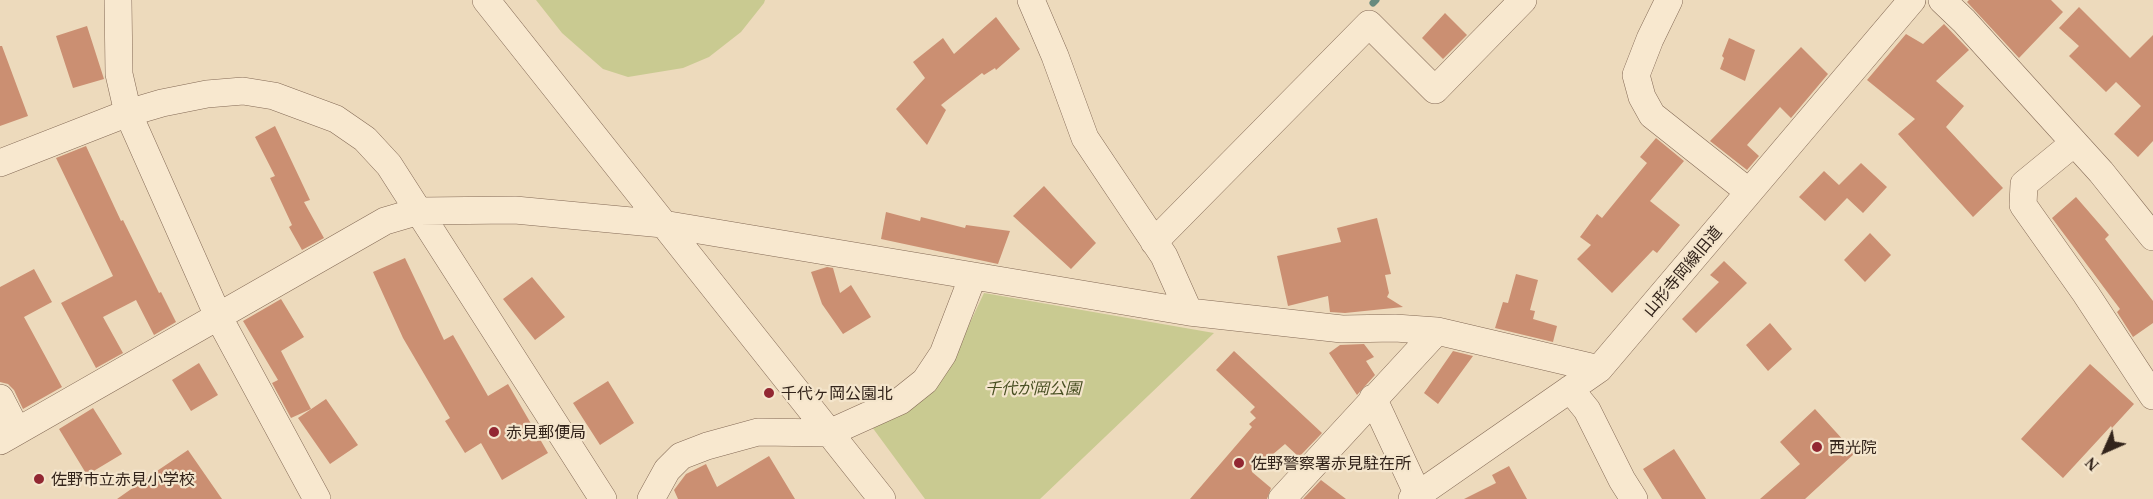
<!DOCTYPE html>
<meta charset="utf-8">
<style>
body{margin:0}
#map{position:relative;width:2153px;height:499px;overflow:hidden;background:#eddabc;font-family:Georgia,serif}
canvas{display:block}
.north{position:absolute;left:2075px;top:421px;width:60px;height:60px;-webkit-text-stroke:4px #f4e5cc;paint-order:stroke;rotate:225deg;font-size:16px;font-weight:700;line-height:24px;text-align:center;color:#33241b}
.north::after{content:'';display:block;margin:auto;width:21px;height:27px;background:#33241b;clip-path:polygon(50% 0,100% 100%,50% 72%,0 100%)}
</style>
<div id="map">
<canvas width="2153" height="499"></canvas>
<div class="north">N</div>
</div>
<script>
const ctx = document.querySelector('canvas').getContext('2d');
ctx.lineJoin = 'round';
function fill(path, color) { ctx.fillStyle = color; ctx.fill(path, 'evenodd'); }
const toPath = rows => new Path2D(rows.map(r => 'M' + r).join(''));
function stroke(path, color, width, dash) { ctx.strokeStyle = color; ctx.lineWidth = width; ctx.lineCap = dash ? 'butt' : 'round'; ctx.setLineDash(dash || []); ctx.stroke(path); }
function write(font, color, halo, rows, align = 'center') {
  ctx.font = font + ' Georgia,"Noto Sans JP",serif'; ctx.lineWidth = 4.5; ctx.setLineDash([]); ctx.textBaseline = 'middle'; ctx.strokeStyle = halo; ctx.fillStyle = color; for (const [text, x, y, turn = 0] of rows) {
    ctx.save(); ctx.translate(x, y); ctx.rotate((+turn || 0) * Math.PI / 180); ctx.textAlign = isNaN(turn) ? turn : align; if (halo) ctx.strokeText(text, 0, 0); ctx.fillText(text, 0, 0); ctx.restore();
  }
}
fill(toPath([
 [536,0,765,0,764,3,741,32,709,57,683,68,628,77,603,69,562,33],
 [984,293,1214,333,1040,499,925,499,872,427,951,363]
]), '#c9ca91');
stroke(toPath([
 [1373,3,1376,0]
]), '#688b7f', 7);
fill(toPath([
 [1969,0,2051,0,2063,12,2019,58,1967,2],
 [2079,7,2130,58,2153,35,2153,141,2138,157,2114,134,2141,106,2116,82,2106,92,2069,56,2079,46,2059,28],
 [1445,13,1467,35,1443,59,1422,38],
 [996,17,1020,49,996,70,995,68,984,75,982,73,941,105,946,110,927,145,896,109,925,78,913,62,943,38,954,54],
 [1944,24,1969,50,1936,81,1964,106,1946,127,2003,188,1973,217,1898,134,1915,119,1867,80,1906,34,1923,44],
 [87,26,104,79,73,88,56,36],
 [1729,38,1755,50,1745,81,1720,69,1724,58,1722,56],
 [0,46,2,46,28,116,0,126],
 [1801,47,1828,74,1791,118,1780,107,1747,145,1759,156,1747,170,1710,141],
 [275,126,310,200,304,202,324,238,302,250,289,227,292,225,270,178,275,176,255,137],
 [1656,138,1684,161,1650,201,1680,225,1657,253,1653,250,1612,293,1577,259,1591,245,1580,237,1597,214,1602,218,1647,163,1640,157],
 [86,146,121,221,123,220,159,293,161,292,176,322,154,335,136,300,103,317,123,353,96,368,61,303,113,276,56,158],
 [1861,163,1887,187,1863,213,1847,198,1825,221,1799,197,1824,171,1839,185],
 [1044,186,1096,243,1071,269,1013,216],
 [2076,197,2109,235,2105,239,2153,301,2153,323,2133,337,2117,312,2120,309,2052,218],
 [886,212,920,221,921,217,965,228,966,225,1010,231,998,264,881,239],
 [1377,218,1391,274,1385,275,1389,293,1387,297,1403,307,1345,313,1330,312,1328,296,1288,306,1277,256,1341,242,1337,228],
 [1870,233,1891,255,1865,282,1844,260],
 [405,258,444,340,453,335,488,396,508,384,548,453,502,480,481,443,465,453,445,421,450,418,403,338,373,272],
 [1724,261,1747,283,1696,333,1682,319,1719,282,1710,275],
 [827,267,833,268,840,293,851,285,871,317,843,334,822,304,811,272],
 [34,269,52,302,24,317,62,387,23,409,14,390,8,384,0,382,0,287],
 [1516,274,1538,280,1530,310,1535,311,1533,319,1557,326,1553,342,1495,328,1503,302,1508,303],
 [532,277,565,317,535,340,503,299],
 [281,299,304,337,281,351,311,409,291,418,272,383,278,380,243,321],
 [1770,323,1792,349,1768,371,1746,345],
 [1364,344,1374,357,1366,361,1375,375,1357,395,1329,353,1340,345],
 [1234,351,1322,433,1299,457,1285,444,1252,472,1271,488,1267,499,1190,499,1252,427,1249,424,1256,418,1250,412,1255,407,1216,370],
 [1453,351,1473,356,1438,404,1424,393],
 [199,363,218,395,191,411,172,380],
 [2090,364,2134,404,2112,428,2111,426,2063,478,2021,439],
 [608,381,634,423,600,445,573,403],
 [326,399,358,445,330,464,298,418],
 [93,408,122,454,87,475,59,429],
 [1815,409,1855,453,1805,499,1760,499,1800,464,1780,442],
 [1674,449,1706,499,1662,499,1643,469],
 [188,450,222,499,117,499,154,473],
 [769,456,795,499,678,499,674,490,686,474,706,464,717,487],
 [1509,466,1527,499,1464,499,1496,483,1492,475],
 [1321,480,1346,499,1303,499]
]), '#cb8f72');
const minor = toPath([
 [118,0,119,74,128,113,218,316,317,499],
 [486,0,882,499],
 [1031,0,1055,56,1085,138,1164,256,1189,312],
 [1669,0,1650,39,1636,75,1642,97,1652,115,1749,192],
 [1942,0,1964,21,2101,172,2153,237],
 [2074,143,2024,184,2023,205,2086,294,2153,396],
 [0,163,128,113,162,103,207,94,243,91,274,96,336,119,365,139,389,165,603,499],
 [1154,242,1369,24,1435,90,1523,0],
 [1570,389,1587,410,1622,480,1634,499],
 [0,398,17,431],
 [1373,398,1418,495],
 [0,441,385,221,419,211,515,210,663,224,1189,312,1342,329,1395,328,1437,331],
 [651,499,667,470,681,456,707,446,758,432,829,433,900,401,925,381,943,354,973,276],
 [1282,499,1437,331,1599,369],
 [1412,499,1599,369,1912,0]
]);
stroke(minor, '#846a56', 28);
stroke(minor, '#f8e8cf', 27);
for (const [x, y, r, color] of [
 [769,393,6,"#922732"],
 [494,432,6,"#922732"],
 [1817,447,6,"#922732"],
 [1239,463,6,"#922732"],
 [39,479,6,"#922732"]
]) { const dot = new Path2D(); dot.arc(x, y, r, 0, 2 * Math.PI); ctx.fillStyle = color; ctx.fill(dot); stroke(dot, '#f4e5cc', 2); }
write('16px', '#33241b', '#f4e5cc', [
 ["山形寺岡線旧道",1682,271,-50]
]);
write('italic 16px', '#484f22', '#f4e5cc', [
 ["千代が岡公園",1033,388]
]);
write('16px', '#33241b', '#f4e5cc', [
 ["千代ヶ岡公園北",781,393],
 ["赤見郵便局",506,432],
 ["西光院",1829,447],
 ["佐野警察署赤見駐在所",1251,463],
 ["佐野市立赤見小学校",51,479]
], 'left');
</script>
